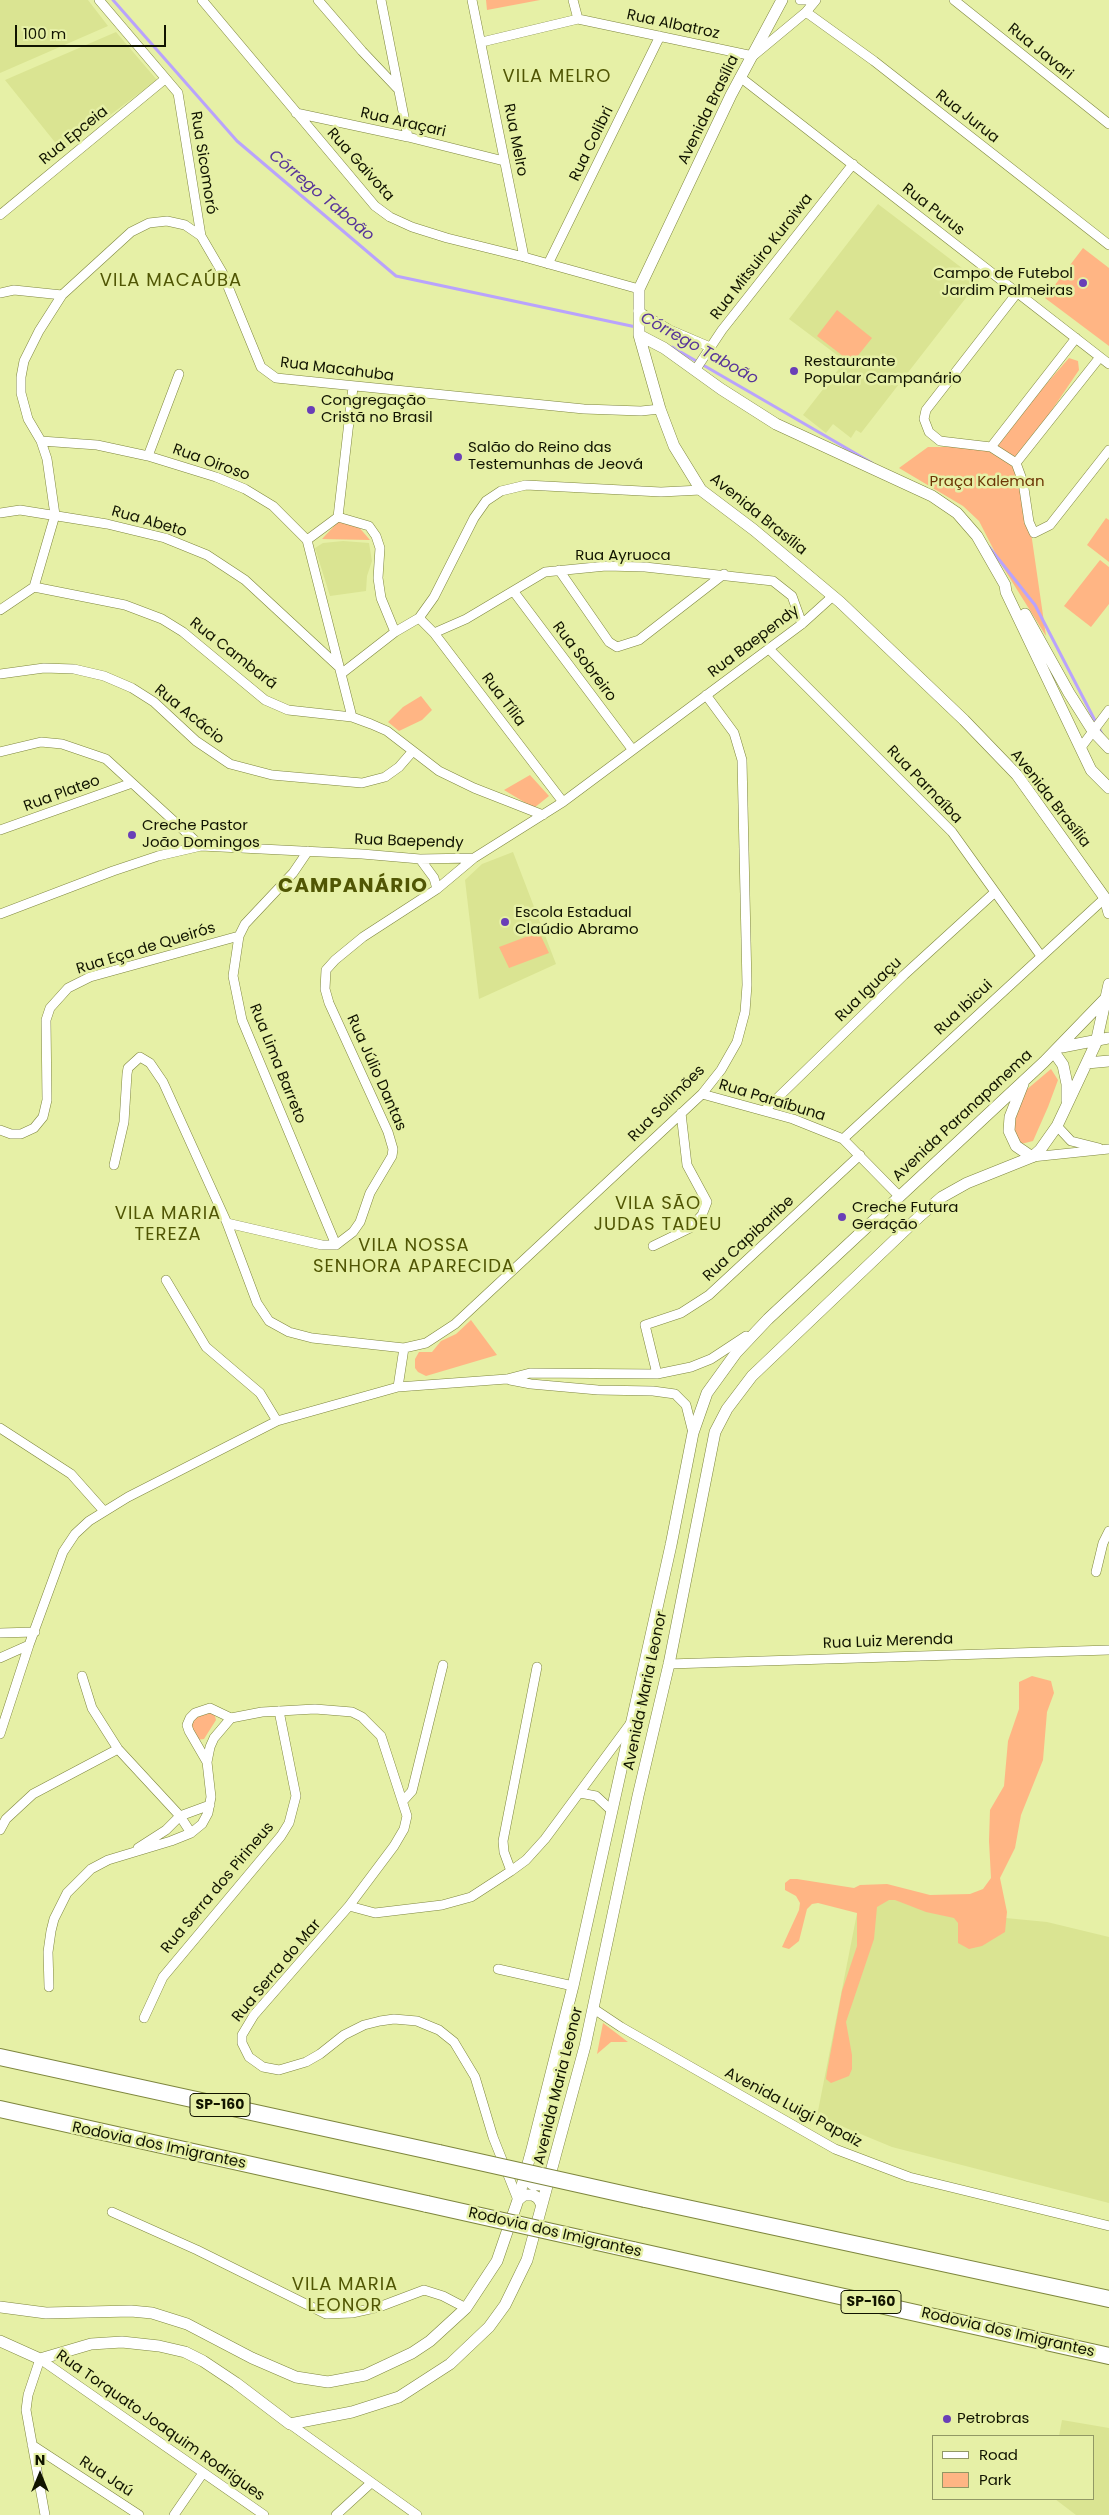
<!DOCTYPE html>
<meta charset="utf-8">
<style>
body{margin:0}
#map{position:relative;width:1109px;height:2515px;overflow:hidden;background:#e6f0a6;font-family:Poppins,sans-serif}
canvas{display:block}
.legend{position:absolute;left:932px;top:2435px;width:162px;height:65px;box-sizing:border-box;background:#e6f0a6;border:1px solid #919864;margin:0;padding:6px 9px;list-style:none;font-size:15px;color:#111400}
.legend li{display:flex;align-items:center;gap:10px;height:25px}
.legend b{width:25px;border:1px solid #919864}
.north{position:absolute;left:15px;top:2450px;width:50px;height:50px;-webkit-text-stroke:4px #e6f0a6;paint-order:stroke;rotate:0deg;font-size:14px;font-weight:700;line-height:20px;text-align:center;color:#111400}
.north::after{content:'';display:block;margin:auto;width:18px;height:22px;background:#111400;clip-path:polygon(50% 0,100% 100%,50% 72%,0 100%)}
.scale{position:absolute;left:15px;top:25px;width:151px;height:22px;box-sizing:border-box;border:2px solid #111400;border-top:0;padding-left:6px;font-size:15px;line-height:18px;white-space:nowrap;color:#111400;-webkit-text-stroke:4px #e6f0a6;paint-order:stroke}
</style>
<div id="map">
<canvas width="1109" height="2515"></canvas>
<ul class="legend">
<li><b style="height:6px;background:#fff"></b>Road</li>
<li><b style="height:14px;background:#ffb584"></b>Park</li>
</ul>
<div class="north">N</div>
<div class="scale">100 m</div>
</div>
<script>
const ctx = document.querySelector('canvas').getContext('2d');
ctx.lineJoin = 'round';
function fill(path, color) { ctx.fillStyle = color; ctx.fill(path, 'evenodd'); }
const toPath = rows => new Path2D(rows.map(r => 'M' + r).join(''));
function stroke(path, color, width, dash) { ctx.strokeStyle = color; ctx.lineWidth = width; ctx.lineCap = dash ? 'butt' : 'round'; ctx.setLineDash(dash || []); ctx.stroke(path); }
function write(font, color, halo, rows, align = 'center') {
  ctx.font = font + ' Poppins,sans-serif'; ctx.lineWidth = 5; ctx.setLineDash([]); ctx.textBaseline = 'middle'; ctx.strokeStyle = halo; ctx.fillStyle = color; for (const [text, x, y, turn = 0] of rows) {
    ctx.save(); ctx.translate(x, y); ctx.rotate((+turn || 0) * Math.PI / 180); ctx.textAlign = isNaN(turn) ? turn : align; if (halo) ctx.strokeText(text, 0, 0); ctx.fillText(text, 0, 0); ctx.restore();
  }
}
fill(toPath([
 [0,0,88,0,108,26,0,73],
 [116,32,157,80,62,151,5,80],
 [878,204,979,281,861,433,856,430,851,438,833,424,826,433,803,415,845,361,789,319],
 [343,541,369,543,372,561,367,576,366,591,330,596,315,548,323,543],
 [513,852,556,964,479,999,465,880,482,864],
 [861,1893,985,1916,1047,1922,1109,1937,1109,2203,892,2147,817,2116],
 [1062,2420,1109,2428,1109,2515,1076,2515,1055,2499,1093,2499,1093,2436,1059,2436]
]), '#dae492');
fill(toPath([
 [486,0,540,0,487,10],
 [1083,248,1109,268,1109,346,1045,298],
 [837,310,872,338,852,363,817,336],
 [1069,358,1078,361,1079,370,1016,463,1025,491,1046,636,1001,564,979,521,963,506,899,468,928,447,991,447],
 [1106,518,1109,520,1109,562,1087,545],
 [339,521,357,525,370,540,322,539],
 [1100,560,1109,567,1109,604,1091,627,1064,606],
 [421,696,432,710,422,720,399,731,388,722,403,707],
 [530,775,549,796,534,808,504,790],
 [539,932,549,953,509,968,499,947],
 [1051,1069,1058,1080,1048,1107,1033,1141,1021,1144,1015,1136,1014,1115,1025,1091],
 [471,1320,497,1355,426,1376,418,1372,415,1368,415,1359,419,1352,432,1352,441,1341,456,1334],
 [1032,1676,1051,1681,1054,1693,1047,1712,1043,1760,1021,1815,1015,1848,1000,1878,1007,1912,1005,1932,982,1946,969,1949,958,1943,958,1923,954,1918,926,1912,895,1900,889,1900,877,1907,874,1939,846,2022,852,2055,852,2069,849,2076,831,2083,826,2079,827,2072,842,1991,857,1946,857,1913,818,1903,812,1904,807,1909,799,1941,789,1949,782,1947,799,1910,800,1903,796,1896,785,1890,785,1883,790,1879,797,1879,854,1888,860,1885,887,1884,930,1895,970,1894,983,1889,991,1878,989,1841,990,1810,1004,1786,1008,1741,1019,1709,1019,1682],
 [205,1711,214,1712,216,1720,204,1739,197,1740,191,1725,196,1715],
 [603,2023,628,2042,611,2042,597,2054]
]), '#ffb584');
stroke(toPath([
 [113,0,237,141,396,276,636,327],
 [672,347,872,463],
 [989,547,1035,605,1102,734]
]), '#b9a3fc', 3);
const minor = toPath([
 [99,0,178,93,201,236],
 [202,0,375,206,390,217,412,227,447,238,524,257,639,289],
 [318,0,362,51,398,89],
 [381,0,408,137],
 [472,0,524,257],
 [573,0,578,19,753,56,806,12,816,0],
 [800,0,816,0],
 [954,0,1109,124],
 [806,12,874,61,1109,245],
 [482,42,578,19],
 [740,77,1109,364],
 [296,113,408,137,504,161],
 [0,215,165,79],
 [548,264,660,36],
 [0,293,14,290,62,295],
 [1017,293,926,410,924,419,929,432,940,441,991,447,1016,463,1023,482,1029,522,1034,533,1050,525,1109,450],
 [638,311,670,330,710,347],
 [696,369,722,330,853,164],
 [41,441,97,445,148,456,216,477,245,489,273,506,307,540,352,717],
 [991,447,1076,338],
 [148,456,179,374],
 [1016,463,1100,357],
 [0,513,20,510,107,524,165,538,207,555,245,580,339,667],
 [338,517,353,387],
 [307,540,338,517,369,526,376,536,380,548,378,578,381,598,395,632],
 [559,570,609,642,617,647,639,640,724,574],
 [34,587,125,605,162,619,183,632,265,700,288,710,352,717,371,724,387,731,439,771,474,788,543,815],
 [514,592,632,749],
 [0,610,34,587,55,515,47,459,41,441,28,419,21,393,21,377,24,361,39,331,62,295,131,232,149,223,167,221,185,225,201,236,222,272,261,367,276,378,584,409,641,411,660,409],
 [419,618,434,633,563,802],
 [434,633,466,619,545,572,606,566,645,567,773,581,792,596,802,624],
 [769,649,952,832,1041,956],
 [0,674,44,668,74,669,104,676,132,688,154,702,196,741,230,764,272,775,362,783,385,777,399,767,412,752],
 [341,674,395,632,419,618,434,597,474,518,486,501,501,491,526,485,661,492,701,490],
 [1082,746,1109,710],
 [0,752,41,742,62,744,106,759,201,846],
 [0,830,132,783],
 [308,851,293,873,245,924,239,936,233,976,242,1020,336,1245],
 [420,859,434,878,437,889],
 [0,914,113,871,158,856,201,846,362,854,420,859,474,858,563,802,802,624,833,596],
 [702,1094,793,1119,843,1139,899,1196],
 [765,1110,904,975,995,892],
 [1057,1126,1071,1141,1099,1148],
 [0,1130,11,1134,21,1134,34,1128,43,1117,47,1100,46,1020,50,1008,68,988,90,977,239,936],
 [843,1139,1105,898],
 [1032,1157,1109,1149],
 [114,1165,124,1122,127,1074,128,1068,140,1057,150,1063,163,1082,227,1223,257,1303,269,1321,289,1332,312,1338,404,1348,426,1343,455,1324,702,1094,721,1070,737,1042,745,1012,747,985,742,760,734,733,706,695],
 [227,1223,322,1245,336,1245,353,1232,360,1222,370,1193,392,1156,393,1149,388,1132,329,1003,325,989,326,970,335,960,363,937,437,889,474,858],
 [653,1246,690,1228,702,1215,707,1202,687,1165,681,1113],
 [166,1280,206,1347,260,1393,277,1421],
 [657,1374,645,1325,681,1313,709,1295,860,1155],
 [510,1380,531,1384,598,1390,653,1391,675,1394,686,1405,693,1433],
 [398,1387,404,1348],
 [0,1428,71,1474,103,1510],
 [1096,1572,1103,1543,1109,1531],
 [0,1633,35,1632],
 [0,1658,29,1645],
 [669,1664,1109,1650],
 [82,1676,92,1708,118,1749,180,1816,191,1833],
 [0,1734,29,1645,63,1552,75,1534,89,1521,128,1497,277,1421,398,1387,507,1379,530,1373,657,1374,691,1367,711,1359,746,1336],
 [207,1762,189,1731,187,1725,190,1718,195,1713,210,1708,231,1718],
 [580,1793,596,1796,612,1811],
 [403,1801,412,1791,443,1665],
 [0,1830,6,1819,33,1794,118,1749],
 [138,1848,166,1830,180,1816,210,1805],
 [511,1871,504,1852,503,1841,537,1667],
 [349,1906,375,1913,442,1905,471,1897,511,1871,526,1860,545,1839,630,1724],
 [498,1969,573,1986],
 [49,1987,48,1952,51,1931,54,1919,67,1893,91,1869,108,1860,171,1841,191,1833,202,1824,208,1813,211,1797,207,1762,210,1747,214,1738,231,1718,262,1712,315,1709,352,1712,362,1717,381,1736,407,1816,404,1829,394,1846,349,1906,254,2015,242,2035,242,2043,249,2057,263,2067,279,2070,306,2062,320,2054,344,2035,364,2025,380,2021,394,2019,417,2021,439,2030,454,2042,475,2077,493,2137,518,2200],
 [594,2009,621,2027,835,2149,909,2177,1109,2226],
 [144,2018,163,1977,281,1836,289,1823,296,1796,279,1711],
 [112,2212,197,2250,326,2314,352,2313,379,2307,424,2290,443,2296,466,2308],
 [290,2424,417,2515],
 [32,2445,139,2515],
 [45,2515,26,2410,28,2395,40,2359,264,2515],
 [174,2515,203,2473],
 [336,2515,371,2483]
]);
const tertiary = toPath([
 [782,0,731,95,639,289,639,335,660,409,674,446,701,490,754,530,840,602,964,720,1017,775,1105,898,1109,913],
 [639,335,664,348,721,389,776,424,932,496,957,513,977,536,1005,585,1006,592,1091,770,1109,788],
 [1025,614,1069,693,1093,731,1109,748],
 [1062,1047,1109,1038],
 [1054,1052,1063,1065,1067,1084,1067,1101],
 [1087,1063,1109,1061],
 [1023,1084,1010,1117,1009,1131,1016,1146,1032,1157],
 [527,2172,526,2178,532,2184,539,2185,551,2179],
 [518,2200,524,2195,533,2195,538,2198,542,2205],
 [0,2307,46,2313,131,2311,152,2313,187,2324,252,2358,296,2377,328,2382,365,2375,412,2353,430,2341,466,2308,497,2261,518,2200,532,2149,573,1986,671,1545,693,1433,707,1393,736,1353,768,1319,1044,1062,1104,1000],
 [0,2341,40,2359,91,2344,122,2342,159,2346,185,2352,203,2361,236,2383,290,2424,352,2412,399,2397,450,2364,489,2327,505,2305,527,2260,585,2046,638,1796,669,1664,715,1432,727,1409,752,1376,921,1215,942,1197,967,1183,1032,1157,1040,1150,1057,1126,1096,1043,1109,984]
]);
const motorway = toPath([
 [0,2057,439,2153],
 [0,2109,427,2204],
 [645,2199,1109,2299],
 [633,2250,1109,2356]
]);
stroke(minor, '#7e863e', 10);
stroke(tertiary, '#7e863e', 12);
stroke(motorway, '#7e863e', 18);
stroke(minor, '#fff', 9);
stroke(tertiary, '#fff', 11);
stroke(motorway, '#fff', 16);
const motorwayBridge = toPath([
 [439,2153,645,2199],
 [427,2204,633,2250]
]);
stroke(motorwayBridge, '#7e863e', 18, []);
stroke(motorwayBridge, '#fff', 16);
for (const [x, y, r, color] of [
 [1083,283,5,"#693fb7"],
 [794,371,5,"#693fb7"],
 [311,410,5,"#693fb7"],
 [458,457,5,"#693fb7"],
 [132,835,5,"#693fb7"],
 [505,922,5,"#693fb7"],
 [842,1217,5,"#693fb7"],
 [947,2419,5,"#693fb7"]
]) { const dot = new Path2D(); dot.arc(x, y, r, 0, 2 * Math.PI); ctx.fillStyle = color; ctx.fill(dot); stroke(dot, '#e6f0a6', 2); }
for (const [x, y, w] of [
 [220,2105,60],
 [871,2302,60]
]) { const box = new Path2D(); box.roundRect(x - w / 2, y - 11.5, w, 23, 4); ctx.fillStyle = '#e6f0a6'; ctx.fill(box); stroke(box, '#111400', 1); }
write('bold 14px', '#111400', null, [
 ["SP-160",220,2105],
 ["SP-160",871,2302]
]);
write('15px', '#111400', '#e6f0a6', [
 ["Rua Albatroz",673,25,12],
 ["Rua Javari",1040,52,39],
 ["Avenida Brasília",709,110,-64],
 ["Rua Jurua",967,117,38],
 ["Rua Araçari",403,123,13],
 ["Rua Epceia",74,136,-39],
 ["Rua Melro",515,140,79],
 ["Rua Colibri",592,144,-64],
 ["Rua Sicomoró",203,163,81],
 ["Rua Gaivota",360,165,48],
 ["Rua Purus",933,210,38],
 ["Rua Mitsuiro Kuroiwa",762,257,-52],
 ["Rua Macahuba",337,370,7],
 ["Rua Oiroso",211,463,20],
 ["Avenida Brasília",758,515,39],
 ["Rua Abeto",149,522,16],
 ["Rua Ayruoca",623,556],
 ["Rua Baependy",754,642,-37],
 ["Rua Cambará",233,654,38],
 ["Rua Sobreiro",584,662,53],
 ["Rua Tília",503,700,53],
 ["Rua Acácio",189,715,39],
 ["Rua Parnaíba",924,785,46],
 ["Rua Plateo",62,794,-20],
 ["Avenida Brasília",1050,799,52],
 ["Rua Baependy",409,842,2],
 ["Rua Eça de Queirós",146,949,-17],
 ["Rua Iguaçu",869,990,-44],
 ["Rua Ibicui",964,1008,-43],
 ["Rua Lima Barreto",277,1064,68],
 ["Rua Júlio Dantas",376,1073,66],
 ["Rua Paraíbuna",772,1101,17],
 ["Rua Solimões",667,1104,-45],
 ["Avenida Paranapanema",963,1116,-43],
 ["Rua Capibaribe",749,1239,-43],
 ["Rua Luiz Merenda",888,1642,-2],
 ["Avenida Maria Leonor",646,1691,-78],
 ["Rua Serra dos Pirineus",218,1888,-50],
 ["Rua Serra do Mar",277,1971,-50],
 ["Avenida Maria Leonor",559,2086,-76],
 ["Avenida Luigi Papaiz",793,2108,28],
 ["Rodovia dos Imigrantes",159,2146,12],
 ["Rodovia dos Imigrantes",555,2233,13],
 ["Rodovia dos Imigrantes",1008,2333,13],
 ["Rua Torquato Joaquim Rodrigues",160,2426,35],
 ["Rua Jaú",106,2477,33]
]);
write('15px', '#111400', '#e6f0a6', [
 ["Campo de Futebol",1073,274,"right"],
 ["Jardim Palmeiras",1073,291,"right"],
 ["Restaurante",804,362],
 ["Popular Campanário",804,379],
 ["Congregação",321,401],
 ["Cristã no Brasil",321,418],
 ["Salão do Reino das",468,448],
 ["Testemunhas de Jeová",468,465],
 ["Creche Pastor",142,826],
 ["João Domingos",142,843],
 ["Escola Estadual",515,913],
 ["Claúdio Abramo",515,930],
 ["Creche Futura",852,1208],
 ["Geração",852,1225],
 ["Petrobras",957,2419]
], 'left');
write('15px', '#6c3606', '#e6f0a6', [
 ["Praça Kaleman",987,482]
]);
write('italic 16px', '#573499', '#e6f0a6', [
 ["Córrego Taboão",321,196,40],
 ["Córrego Taboão",699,349,29]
]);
ctx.letterSpacing = '1px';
write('18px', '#505604', '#e6f0a6', [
 ["VILA MELRO",557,77],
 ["VILA MACAÚBA",171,281],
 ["VILA SÃO",658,1204],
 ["JUDAS TADEU",658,1225],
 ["VILA MARIA",168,1214],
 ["TEREZA",168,1235],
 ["VILA NOSSA",414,1246],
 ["SENHORA APARECIDA",414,1267],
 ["VILA MARIA",345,2285],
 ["LEONOR",345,2306]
]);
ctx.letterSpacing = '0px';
ctx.letterSpacing = '1px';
write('bold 20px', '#505604', '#e6f0a6', [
 ["CAMPANÁRIO",353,887]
]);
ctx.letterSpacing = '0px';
</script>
